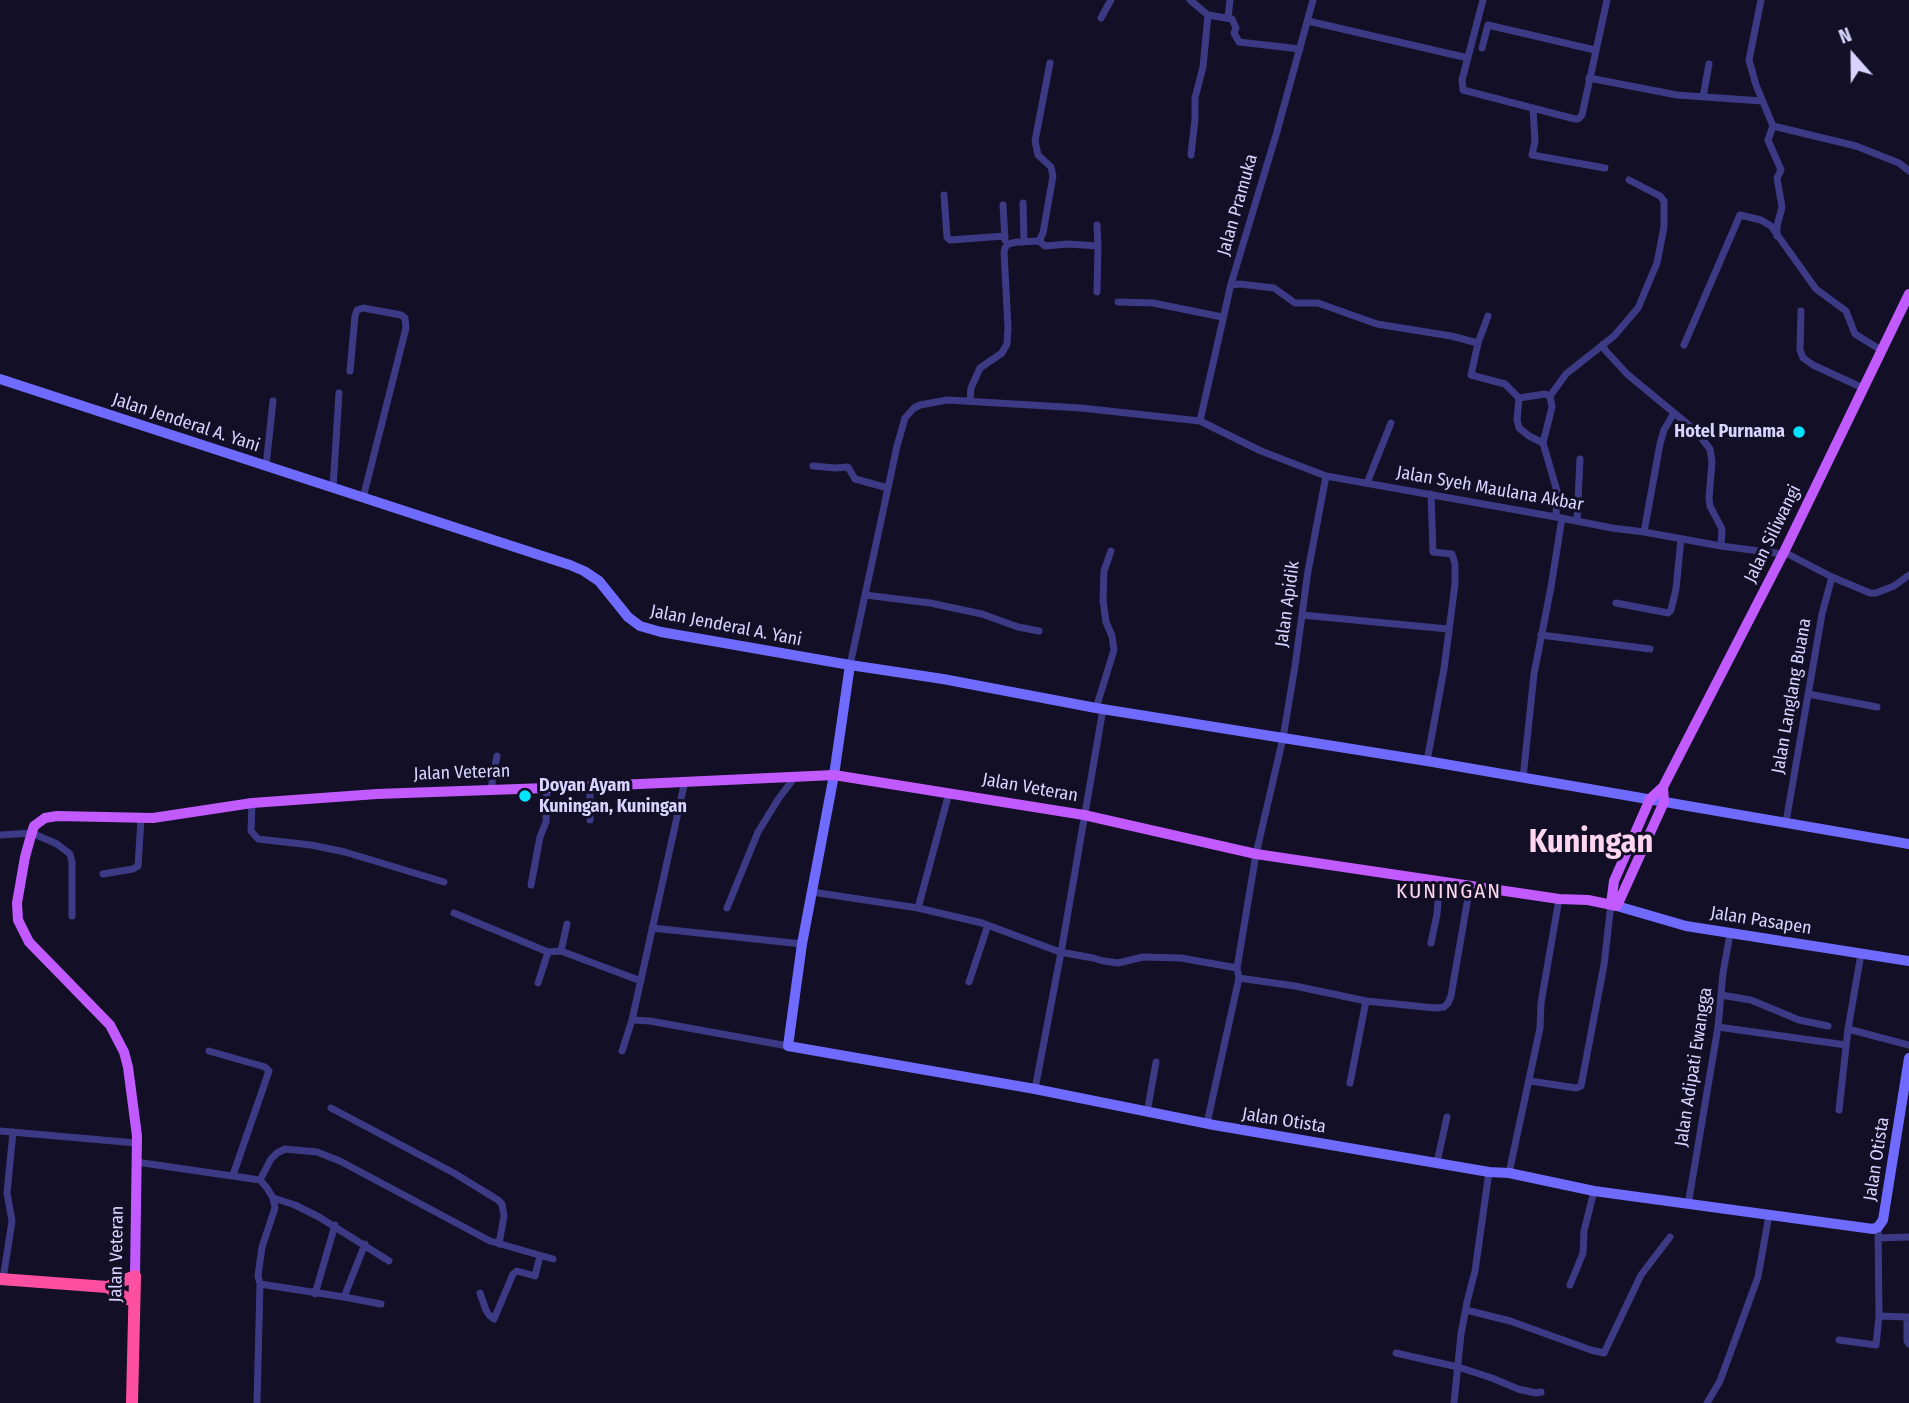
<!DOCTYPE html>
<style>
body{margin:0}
#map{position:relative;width:1909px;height:1403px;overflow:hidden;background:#130f26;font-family:"Fira Sans Condensed",sans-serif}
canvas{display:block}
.north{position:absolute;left:1818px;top:21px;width:70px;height:70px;-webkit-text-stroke:5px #130f26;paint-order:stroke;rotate:339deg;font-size:19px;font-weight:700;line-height:28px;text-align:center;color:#d9d4ff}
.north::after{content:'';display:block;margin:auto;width:24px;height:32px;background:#d9d4ff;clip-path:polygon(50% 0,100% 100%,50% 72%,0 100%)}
</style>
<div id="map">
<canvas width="1909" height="1403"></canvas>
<div class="north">N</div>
</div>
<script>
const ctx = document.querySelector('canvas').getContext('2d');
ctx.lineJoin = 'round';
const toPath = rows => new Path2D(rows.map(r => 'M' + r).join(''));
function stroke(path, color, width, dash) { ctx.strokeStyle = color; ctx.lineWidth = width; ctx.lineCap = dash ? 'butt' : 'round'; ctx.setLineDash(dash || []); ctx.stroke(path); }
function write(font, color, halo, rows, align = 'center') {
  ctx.font = font + ' "Fira Sans Condensed",sans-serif'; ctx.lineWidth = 6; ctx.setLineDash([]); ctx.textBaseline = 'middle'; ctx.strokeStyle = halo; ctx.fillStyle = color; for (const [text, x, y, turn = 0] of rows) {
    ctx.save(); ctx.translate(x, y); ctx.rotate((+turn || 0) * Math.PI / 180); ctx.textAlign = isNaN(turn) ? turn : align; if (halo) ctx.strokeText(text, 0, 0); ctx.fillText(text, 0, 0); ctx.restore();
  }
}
stroke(toPath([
 [1190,0,1208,15,1203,67,1195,98,1195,119,1191,155],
 [1483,0,1462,80,1463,90,1575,119,1578,119,1582,115,1607,0],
 [1761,0,1749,60,1756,85,1773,126,1768,140,1781,170,1777,178,1782,207,1777,226,1777,236],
 [1208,15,1232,19,1236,28,1234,33,1239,42,1300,49],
 [1101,18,1111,0],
 [1228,18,1230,0],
 [1308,21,1468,58],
 [1482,48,1488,25,1595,50],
 [1589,78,1677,95,1762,101],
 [1703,97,1709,64],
 [1533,109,1535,141,1532,155,1605,168],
 [1773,126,1856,146,1899,163,1909,171],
 [944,195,947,237,950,240,1005,236],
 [1023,203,1024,242],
 [1003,205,1005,240],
 [1039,241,1045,246,1068,244,1098,246,1097,225],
 [1231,285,1240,284,1274,288,1295,303,1318,303,1377,324,1451,336,1478,343],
 [1097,292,1098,246],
 [1118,302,1153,303,1222,317],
 [1801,311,1800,350,1803,358,1813,365,1863,388],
 [1488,316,1478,343,1471,375,1505,384,1519,398,1545,394,1550,396,1552,407,1543,443,1557,491,1556,517],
 [1603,344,1605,350,1627,374,1696,431,1710,449,1712,461,1709,499,1710,506,1722,529,1721,546],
 [1684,345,1740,215,1761,220,1771,226,1816,289,1846,311,1855,334,1881,350],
 [350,371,355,316,357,310,363,308,401,315,405,318,406,328,363,498],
 [1550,396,1566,374,1614,336,1638,308,1657,263,1664,227,1664,201,1660,196,1629,180],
 [1519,398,1517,420,1519,428,1529,436,1543,443],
 [970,401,971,388,980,368,1002,353,1007,344,1008,328,1004,252,1005,248,1008,244,1017,242,1039,241,1043,233,1053,176,1051,167,1038,155,1035,141,1050,63],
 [1200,421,1231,284,1276,135,1313,0],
 [266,466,273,401],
 [813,466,835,468,848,467,855,479,888,488],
 [1367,483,1391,423],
 [333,488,339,393],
 [1577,521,1580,459],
 [1644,532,1660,444,1664,430,1674,413],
 [1784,552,1832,577,1870,593,1876,593,1894,586,1909,575],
 [865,595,930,603,982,614,1018,627,1039,631],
 [1616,603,1663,612,1668,613,1671,610,1676,589,1681,539],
 [1302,615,1448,629],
 [1541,635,1650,649],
 [850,665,897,446,905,418,914,408,920,405,947,400,1081,408,1200,421,1261,451,1326,476,1556,517,1612,528,1644,532,1721,546,1783,554],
 [1808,694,1877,707],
 [1096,708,1114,650,1112,636,1106,622,1103,600,1104,571,1111,551],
 [1427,761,1444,669,1455,584,1455,564,1452,554,1433,552,1431,494],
 [1523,778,1534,674,1551,587,1562,518],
 [491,789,497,756],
 [252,803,251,831,258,839,311,845,345,852,444,882],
 [590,820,590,787],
 [1786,822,1822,614,1832,577],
 [0,835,32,833,57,844,70,854,72,862,72,916],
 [103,874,133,869,138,866,141,819],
 [531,885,540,837,546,822,547,788],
 [812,892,918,908,982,923,1060,952,1093,958,1103,961,1118,963,1143,957,1181,958,1237,968],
 [727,908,758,832,779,798,795,777],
 [918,908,949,793],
 [454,913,548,952,561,951,641,981],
 [652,928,802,944],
 [1431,943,1437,914,1440,882],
 [561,951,567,924],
 [1861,954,1848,1029,1909,1045],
 [1239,978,1295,986,1366,1001,1435,1008,1444,1007,1448,1003,1451,996,1470,886],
 [969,982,988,925],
 [538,983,548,952],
 [1721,995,1751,1000,1799,1020,1828,1026],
 [632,1020,650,1021,788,1046],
 [1718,1027,1846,1045],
 [209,1051,265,1067,269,1071,233,1175],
 [622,1051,632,1020,685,781],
 [1530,1081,1576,1088,1581,1086,1604,965,1611,904],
 [1350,1083,1366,1001],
 [1035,1089,1062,947,1103,709],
 [331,1108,454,1173,498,1200,502,1204,504,1216,499,1244],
 [1839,1110,1848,1029],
 [1147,1113,1156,1062],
 [1207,1123,1239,978,1237,968,1256,854,1283,738,1295,666,1308,571,1326,476],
 [0,1131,136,1143],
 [136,1162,260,1180,267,1188,273,1198,275,1208,262,1247,258,1276,260,1284,257,1403],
 [1437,1162,1447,1117],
 [1509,1173,1540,1028,1541,1003,1559,899],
 [260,1180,271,1159,277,1153,285,1149,317,1152,340,1161,490,1241,553,1259],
 [273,1198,295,1205,319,1217,389,1261],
 [1688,1205,1718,1027,1723,973,1730,934],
 [1879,1238,1909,1237],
 [3,1279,12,1221,7,1193,13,1132],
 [260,1284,344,1297,365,1244],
 [1570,1285,1583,1253,1584,1231,1594,1191],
 [480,1293,486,1310,489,1315,494,1319,513,1274,517,1271,535,1276,540,1256],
 [315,1294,335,1225],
 [344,1297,381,1304],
 [1466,1310,1510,1321,1591,1350,1604,1353,1641,1275,1670,1237],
 [1879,1316,1909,1317],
 [1907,1318,1907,1341,1909,1344],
 [1839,1340,1876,1345,1879,1316,1878,1227],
 [1396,1353,1458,1367,1492,1378,1518,1389,1536,1393,1541,1392],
 [1454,1403,1461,1334,1467,1302,1475,1271,1489,1172],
 [1707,1403,1720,1381,1758,1277,1769,1215]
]), '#3d3a85', 7);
stroke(toPath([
 [0,379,570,565,584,571,599,581,628,617,640,626,661,632,850,665,943,679,1096,708,1427,761,1909,844],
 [850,665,834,775,802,944,788,1046,1035,1089,1214,1125,1489,1172,1509,1173,1594,1191,1873,1229,1878,1227,1883,1220,1909,1058],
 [1617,906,1686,926,1909,961]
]), '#6f6bff', 10);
stroke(toPath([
 [1611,904,1614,881,1650,799,1663,787,1784,552,1909,294],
 [135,1276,137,1136,128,1067,124,1052,110,1025,29,942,18,920,17,903,25,857,30,839,34,826,45,818,57,816,153,818,252,803,377,794,575,787,834,775,1084,815,1256,854,1559,899,1588,900,1617,906,1664,802,1663,787]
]), '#c25bff', 10);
stroke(toPath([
 [0,1279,107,1287,135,1276,132,1403],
 [107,1287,134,1302]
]), '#ff4fa3', 12);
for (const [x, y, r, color] of [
 [1799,432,7,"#00e5ff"],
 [525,796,7,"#00e5ff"]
]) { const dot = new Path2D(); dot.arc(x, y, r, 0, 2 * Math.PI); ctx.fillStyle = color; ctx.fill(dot); stroke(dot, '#130f26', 2.5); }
write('18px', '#d9d4ff', '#130f26', [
 ["Jalan Pramuka",1238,205,-74],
 ["Jalan Jenderal A. Yani",186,423,18],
 ["Jalan Syeh Maulana Akbar",1490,489,10],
 ["Jalan Siliwangi",1773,534,-64],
 ["Jalan Apidik",1288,604,-82],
 ["Jalan Jenderal A. Yani",726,626,11],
 ["Jalan Langlang Buana",1792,696,-80],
 ["Jalan Veteran",462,773,-2],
 ["Jalan Veteran",1030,788,10],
 ["Jalan Pasapen",1761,921,9],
 ["Jalan Adipati Ewangga",1694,1067,-81],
 ["Jalan Otista",1284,1121,9],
 ["Jalan Otista",1877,1159,-81],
 ["Jalan Veteran",117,1254,-89]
]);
write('bold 18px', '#d9d4ff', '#130f26', [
 ["Hotel Purnama",1785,432],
 ["Doyan Ayam",539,786,"left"],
 ["Kuningan, Kuningan",539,807,"left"]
], 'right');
ctx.letterSpacing = '2px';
write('21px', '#ffd6f0', '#130f26', [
 ["KUNINGAN",1449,892]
]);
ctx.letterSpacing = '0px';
write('bold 32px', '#ffd6f0', '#130f26', [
 ["Kuningan",1591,843]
]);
</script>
